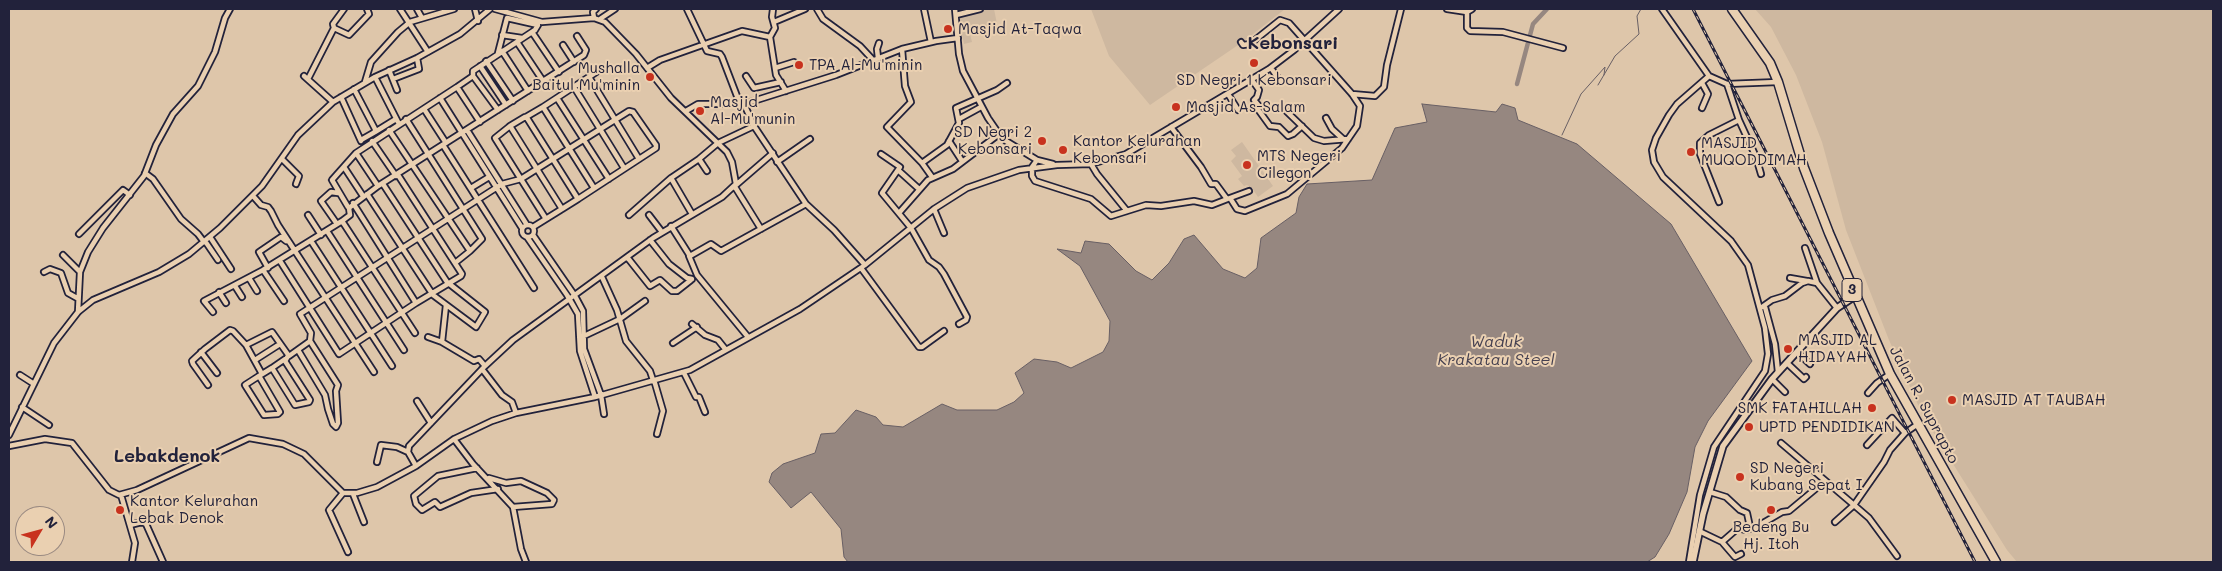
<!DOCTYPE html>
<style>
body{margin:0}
#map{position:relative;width:2222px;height:571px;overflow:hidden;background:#dec6aa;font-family:Mali,sans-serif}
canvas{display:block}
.frame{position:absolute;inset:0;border:10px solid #22223b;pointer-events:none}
.north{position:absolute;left:15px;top:506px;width:50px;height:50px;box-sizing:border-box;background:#ead0b1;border:1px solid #9a8a82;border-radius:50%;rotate:53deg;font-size:14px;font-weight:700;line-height:20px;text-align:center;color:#22223b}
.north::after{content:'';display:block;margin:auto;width:18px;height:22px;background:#c8321e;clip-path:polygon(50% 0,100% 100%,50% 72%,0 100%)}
</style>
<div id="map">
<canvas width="2222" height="571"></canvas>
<div class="frame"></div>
<div class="north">N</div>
</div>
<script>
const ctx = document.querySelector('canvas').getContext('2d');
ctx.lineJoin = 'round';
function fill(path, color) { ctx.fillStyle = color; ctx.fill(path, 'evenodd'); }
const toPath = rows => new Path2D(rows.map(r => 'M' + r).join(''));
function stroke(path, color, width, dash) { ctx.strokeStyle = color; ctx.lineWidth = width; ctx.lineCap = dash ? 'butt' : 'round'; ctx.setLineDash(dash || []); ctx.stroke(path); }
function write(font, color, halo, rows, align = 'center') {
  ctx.font = font + ' Mali,sans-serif'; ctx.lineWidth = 4; ctx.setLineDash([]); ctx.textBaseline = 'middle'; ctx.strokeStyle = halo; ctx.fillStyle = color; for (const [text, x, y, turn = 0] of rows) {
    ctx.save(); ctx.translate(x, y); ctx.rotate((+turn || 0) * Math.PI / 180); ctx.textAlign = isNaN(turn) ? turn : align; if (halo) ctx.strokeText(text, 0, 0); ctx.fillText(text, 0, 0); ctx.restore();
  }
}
fill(toPath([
 [988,9,994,9,998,29,970,34,972,42,964,44,958,15],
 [1091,9,1285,9,1244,41,1150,105,1109,56],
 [1755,9,2213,9,2213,562,2017,562,2007,550,1923,416,1889,340,1846,230,1822,142,1796,75,1771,27],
 [1242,142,1273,186,1258,197,1252,188,1247,185,1244,186,1238,179,1242,176,1231,161,1236,156,1231,150]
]), '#ceb8a0');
const water = toPath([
 [1422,104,1496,112,1502,104,1515,108,1518,120,1577,144,1671,224,1752,361,1708,421,1695,447,1687,492,1669,534,1655,557,1647,562,848,562,844,557,841,529,811,492,791,508,769,482,772,473,783,464,815,453,821,434,835,433,856,410,876,417,883,425,903,427,942,404,957,410,997,410,1014,402,1024,393,1015,373,1034,359,1057,362,1071,368,1103,352,1109,341,1110,321,1080,266,1057,249,1081,253,1085,241,1109,244,1136,271,1152,280,1169,263,1184,239,1194,235,1223,269,1245,278,1257,268,1261,238,1296,213,1299,197,1307,184,1372,180,1395,128,1427,122,1422,104]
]);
fill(water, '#968780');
stroke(water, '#685f64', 1);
stroke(toPath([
 [1598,85,1615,56,1639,34,1637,16,1641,9],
 [1562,135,1581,94,1605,67,1604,75]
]), '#685f64', 1);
stroke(toPath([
 [1517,84,1533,24,1547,9]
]), '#968780', 4.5);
const minor = toPath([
 [400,9,428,52],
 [417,9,422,18],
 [475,9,478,21],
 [687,9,707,51,720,54,722,57,740,104],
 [773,9,772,17,775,28,770,37,776,75,786,91],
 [817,9,823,19,860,46,873,60],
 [924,9,931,42],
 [955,9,959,54,963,71,988,118,999,134,1006,141,1037,160,1053,164],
 [1447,9,1467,12,1472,9],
 [1662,9,1709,76,1677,104,1669,115,1656,138,1652,150,1654,162,1663,177,1731,241,1748,265,1765,328,1768,354,1765,371,1714,447,1700,495,1689,562],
 [1467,12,1467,28,1470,31,1503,32,1563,48],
 [956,15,980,9],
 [594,18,593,12,596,9],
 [600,19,615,9],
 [774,22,805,9],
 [334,28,349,35,369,14,367,9],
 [532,32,559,72],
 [502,35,522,38],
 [517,42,543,81],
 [563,45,574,62],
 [902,49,905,86,911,102,887,127,922,163],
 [502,51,528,91],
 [498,53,507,18,538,25,535,30,473,71,473,76,457,87,356,153,332,180,348,207,349,208,378,186,584,55,586,50,577,36],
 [878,58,877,49,879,43],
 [486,61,513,101],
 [480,66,506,105],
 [647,68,660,60,742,31,770,37],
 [775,68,794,62],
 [1271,68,1280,81],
 [389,70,397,90],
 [304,76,333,102],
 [473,76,498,110],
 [746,76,754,88,781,82],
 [1709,76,1727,84,1739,120,1709,135,1700,143,1700,154,1719,202],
 [375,77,399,124],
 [589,77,639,159],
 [308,79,334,28,333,24,344,9],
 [393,79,419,69,417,58],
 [1252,80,1259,90,1257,97,1254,100,1259,106,1257,108,1270,126,1279,127,1288,136,1293,134,1302,126],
 [365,82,371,62,398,32,410,22,454,9],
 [1727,84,1778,82],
 [457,87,480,122],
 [574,87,624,168],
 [354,89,375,129,375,132,361,140],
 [1228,94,1238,110],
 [1352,94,1375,96,1384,87,1387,65,1401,9],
 [341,97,361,141],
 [440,98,522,228],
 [557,98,609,179],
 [744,104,754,126,806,204,834,230,865,265],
 [1282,107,1314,138,1324,141,1348,139],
 [1702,108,1708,94,1702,83],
 [424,109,446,143],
 [686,111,698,104,744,104,836,75,902,49,936,41,958,38],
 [526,117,543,107],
 [1326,118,1332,129,1343,139],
 [406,119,482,239,470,251],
 [959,119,981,107],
 [1739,120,1756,157,1761,174],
 [510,126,525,117,527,118,578,199,562,209],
 [1171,127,1201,167,1211,184,1216,184,1227,199],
 [389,130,470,251,455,263],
 [467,130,527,225],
 [375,132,396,119],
 [372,141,396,176],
 [949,141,962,161],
 [443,145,534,288],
 [356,153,378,186],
 [881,154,900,167,882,193,911,228,929,260,939,267,944,274,967,317,966,320,959,324],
 [282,159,299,176,296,184],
 [699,159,707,171],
 [1037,160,1032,167,1032,176,1035,181,1091,199,1111,216,1146,205,1161,206,1194,201,1212,205,1230,198,1237,209,1245,211,1287,194,1342,148,1357,126,1360,106,1352,94,1289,23,1280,20,1250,44,1243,45,1241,42],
 [777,162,810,139],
 [1091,164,1097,174,1127,211],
 [344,167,363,196],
 [898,170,919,189],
 [145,173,153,179,181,219,198,234,204,242],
 [932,177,922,163,947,145,959,123,956,108,997,90,1007,83],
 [671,178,699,159,718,143,754,126],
 [736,185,773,153],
 [735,187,761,229],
 [471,188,489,177],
 [594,188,543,107,601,69],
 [367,194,433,295,476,327,485,312,447,282,383,184],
 [253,196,261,205,268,207,271,211,278,225,374,372],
 [1230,198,1249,191],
 [353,203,416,303],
 [934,209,944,233],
 [899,213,928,180,953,169,999,134],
 [308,215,321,235],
 [629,215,671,178,692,214],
 [649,215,662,232],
 [342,221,415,333],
 [337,224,321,201,331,192,338,193],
 '522 231a6 6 0 1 1 12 0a6 6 0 1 1-12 0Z',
 [671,226,690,256,711,244,721,251,806,204],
 [533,227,562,209,510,126,495,138,546,219],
 [327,231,404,350],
 [79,234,123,190,130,195],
 [533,235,575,296,583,311,584,349,601,395,604,414],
 [210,237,231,269],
 [527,237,567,295,578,314,580,351,595,397],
 [650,240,669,264,687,278,692,279],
 [205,241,218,260],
 [311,241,392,366],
 [1805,248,1817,283,1837,308],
 [63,255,80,272],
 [689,256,697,275,748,337],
 [627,257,650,286,660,280,672,291,677,291,691,280],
 [280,261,339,354,416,303,461,276,462,274,398,175],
 [268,268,259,252,281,237,286,241],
 [861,268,919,347,922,347,944,331],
 [44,272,50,269,61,273,68,293,77,298],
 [602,277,617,310,626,341,650,371,653,380],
 [249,278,257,291],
 [1790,278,1807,281],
 [235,286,242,297],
 [219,292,226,303],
 [284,301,263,270,342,221,350,215,349,208],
 [446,305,442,342,474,361,479,359,485,366],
 [1762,307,1772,300,1785,296,1802,283,1808,281,1817,283],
 [1765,307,1775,344,1778,372],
 [78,312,80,272,88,252,103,228,144,176,156,145,173,114,198,86,215,52,225,18,230,9],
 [213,312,204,301,263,270],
 [692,324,705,335,718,340,726,350],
 [584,336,620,319,645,301],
 [428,337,442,342],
 [673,343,697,327],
 [246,345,262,374],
 [298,350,325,395,328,409,333,424,336,427,338,423,336,391,338,385,310,341],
 [201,352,217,373],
 [1797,352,1810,364],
 [285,359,272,368,295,405,309,402,310,400,285,361,288,356],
 [255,360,280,344],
 [1787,363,1804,379,1806,377],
 [482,369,502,395,512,402,516,413],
 [684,373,696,397,699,397,705,412],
 [20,375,34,384],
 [259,376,245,385,264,415,278,414,280,412,259,376,272,368],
 [1772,379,1785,392],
 [654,380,663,411,657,434],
 [208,385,193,364,192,361,205,349,230,330,233,331,246,345,272,332,289,356,310,341,311,333,300,314,502,184,521,179,629,111,633,112,656,145,656,148,578,199],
 [1868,393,1877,383,1890,374],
 [417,401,431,423],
 [22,407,49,425],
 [9,435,54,343,78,312,93,300,159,272,189,254,220,228,262,186,298,135,333,102,375,77,417,58,460,34,490,9],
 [454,439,473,464,513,507,521,549,526,562],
 [1781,443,1854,505,1835,522],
 [1867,445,1892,418,1905,433],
 [9,446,45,439,72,443,109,490,119,495,137,490,249,438,283,444,304,454,343,493,357,493,377,487,416,466,454,439,492,421,516,413,595,397,690,370,800,309,865,265,934,209,967,188,1019,170,1057,165,1091,164,1126,154,1269,69,1294,50,1339,9],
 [377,462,381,445,397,447,408,452],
 [416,466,408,452,409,446,485,366,513,340,653,238,722,197,736,184,732,162,727,152,671,98,636,54,605,22,594,18,542,22,495,9],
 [477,468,438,476,414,496,416,504,422,510,435,502,440,507,471,493,498,489],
 [489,478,506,483,521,481,547,493,554,500,552,504,513,507],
 [1710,492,1726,497,1740,510,1747,513,1750,527],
 [343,493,329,510,348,552],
 [353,494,364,522],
 [121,495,135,543,132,562],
 [130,525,142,522,146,524,163,562],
 [1699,531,1722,542,1735,557,1741,554],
 [1722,542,1738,528,1746,530,1758,526,1782,512,1789,511,1825,481],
 [1897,556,1869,518,1854,505,1884,462,1890,450,1905,433,1918,424]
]);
const tertiary = toPath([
 [1693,562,1703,514,1723,446,1772,379,1837,308,1855,296]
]);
const trunk = toPath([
 [1732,9,1770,63,1778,82,1804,168,1829,233,1890,374,1996,562]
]);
stroke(minor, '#22223b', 8);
stroke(tertiary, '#22223b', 9);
stroke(trunk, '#22223b', 11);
stroke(minor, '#ead0b1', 4.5);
stroke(tertiary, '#ead0b1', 5.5);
stroke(trunk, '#ead0b1', 8);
const rail = toPath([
 [1693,9,1975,562]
]);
stroke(rail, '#22223b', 3);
stroke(rail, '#ead0b1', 1, [4]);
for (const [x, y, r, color] of [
 [948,29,5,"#c8321e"],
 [1254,63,5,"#c8321e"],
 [799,65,5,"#c8321e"],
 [650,77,5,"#c8321e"],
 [1176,107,5,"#c8321e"],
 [700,111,5,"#c8321e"],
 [1042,141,5,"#c8321e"],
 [1063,150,5,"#c8321e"],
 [1691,152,5,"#c8321e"],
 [1247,165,5,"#c8321e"],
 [1788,349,5,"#c8321e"],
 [1952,400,5,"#c8321e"],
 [1872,408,5,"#c8321e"],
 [1749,427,5,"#c8321e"],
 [1740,477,5,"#c8321e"],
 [120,510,5,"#c8321e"],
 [1771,510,5,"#c8321e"]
]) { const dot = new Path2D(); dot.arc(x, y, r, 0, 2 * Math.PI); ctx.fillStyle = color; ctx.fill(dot); stroke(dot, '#ead0b1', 2); }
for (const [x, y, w] of [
 [1852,290,20]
]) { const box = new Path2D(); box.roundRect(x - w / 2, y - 11.5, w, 23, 4); ctx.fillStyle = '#ead0b1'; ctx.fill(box); stroke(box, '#22223b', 1); }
write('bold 14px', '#22223b', null, [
 ["3",1852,290]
]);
write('15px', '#22223b', '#ead0b1', [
 ["Masjid At-Taqwa",958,29],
 ["TPA Al-Mu'minin",809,65],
 ["Mushalla",640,68,"right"],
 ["Baitul Mu'minin",640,85,"right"],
 ["SD Negri 1 Kebonsari",1254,80,"center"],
 ["Masjid",710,102],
 ["Al-Mu'munin",710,119],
 ["Masjid As-Salam",1186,107],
 ["SD Negri 2",1032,132,"right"],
 ["Kebonsari",1032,149,"right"],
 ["Kantor Kelurahan",1073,141],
 ["Kebonsari",1073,158],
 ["MASJID",1701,143],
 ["MUQODDIMAH",1701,160],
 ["MTS Negeri",1257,156],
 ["Cilegon",1257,173],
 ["MASJID AL",1798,340],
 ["HIDAYAH",1798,357],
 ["MASJID AT TAUBAH",1962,400],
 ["SMK FATAHILLAH",1862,408,"right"],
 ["UPTD PENDIDIKAN",1759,427],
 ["SD Negeri",1750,468],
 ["Kubang Sepat I",1750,485],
 ["Kantor Kelurahan",130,501],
 ["Lebak Denok",130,518],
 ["Bedeng Bu",1771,527,"center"],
 ["Hj. Itoh",1771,544,"center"]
], 'left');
write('15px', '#22223b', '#ead0b1', [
 ["Jalan R. Suprapto",1924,405,62]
]);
write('italic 16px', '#454050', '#ead0b1', [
 ["Waduk",1496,342],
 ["Krakatau Steel",1496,360]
]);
write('bold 18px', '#22223b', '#ead0b1', [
 ["Kebonsari",1293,43],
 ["Lebakdenok",167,456]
]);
</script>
